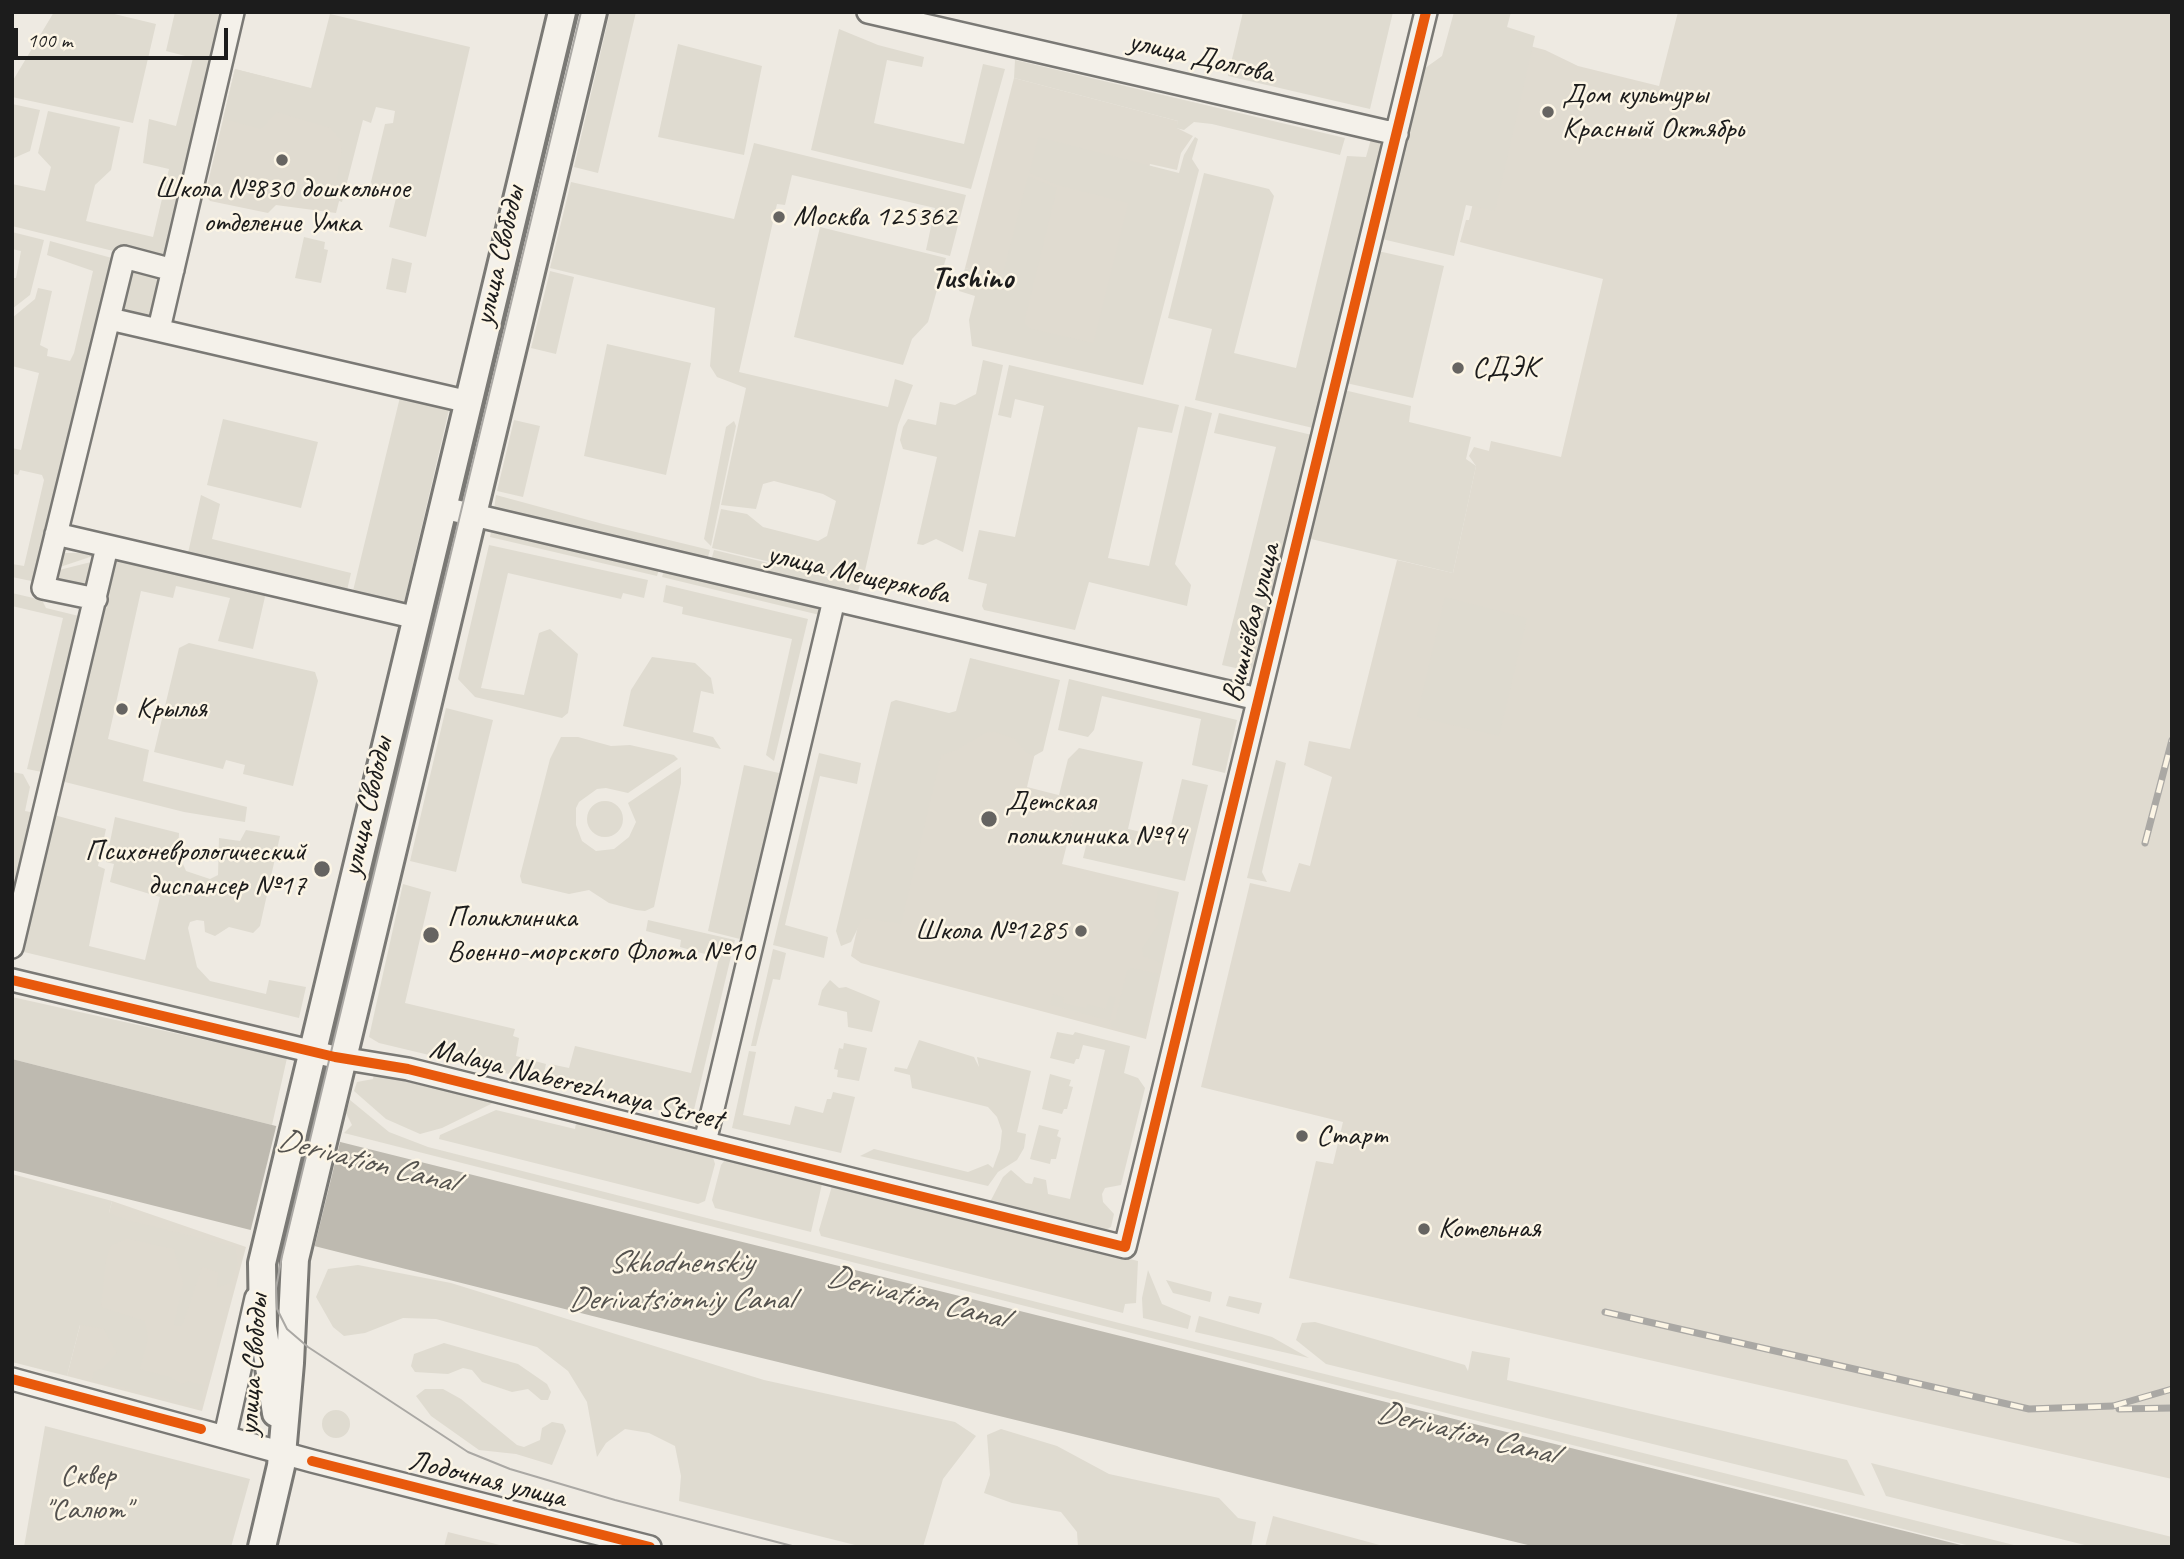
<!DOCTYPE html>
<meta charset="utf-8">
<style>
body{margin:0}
#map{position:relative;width:2184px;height:1559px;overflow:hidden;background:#eeeae2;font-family:Caveat,sans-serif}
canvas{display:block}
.frame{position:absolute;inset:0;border:14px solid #1c1c1c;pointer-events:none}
.scale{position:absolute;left:14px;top:28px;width:214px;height:32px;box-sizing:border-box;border:4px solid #1c1c1c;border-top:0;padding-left:9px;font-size:21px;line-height:24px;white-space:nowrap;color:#1c1c1c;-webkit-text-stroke:5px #fcf5e5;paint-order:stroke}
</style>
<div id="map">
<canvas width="2184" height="1559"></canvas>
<div class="frame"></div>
<div class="scale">100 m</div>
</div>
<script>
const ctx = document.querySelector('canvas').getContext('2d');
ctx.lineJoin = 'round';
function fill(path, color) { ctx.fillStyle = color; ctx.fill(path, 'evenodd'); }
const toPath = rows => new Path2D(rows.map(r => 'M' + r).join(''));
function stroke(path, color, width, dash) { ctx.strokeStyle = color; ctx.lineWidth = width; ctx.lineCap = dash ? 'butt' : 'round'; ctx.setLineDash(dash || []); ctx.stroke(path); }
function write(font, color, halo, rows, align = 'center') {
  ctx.font = font + ' Caveat,sans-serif'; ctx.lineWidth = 5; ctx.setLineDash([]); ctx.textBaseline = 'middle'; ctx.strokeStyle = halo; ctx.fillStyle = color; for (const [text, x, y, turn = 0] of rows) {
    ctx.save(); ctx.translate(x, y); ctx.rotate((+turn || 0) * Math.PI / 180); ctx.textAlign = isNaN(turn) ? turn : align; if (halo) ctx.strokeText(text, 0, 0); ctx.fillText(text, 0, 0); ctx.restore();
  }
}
fill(toPath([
 [1678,12,2172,12,2172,1479,1289,1278,1316,1161,1333,1164,1343,1122,1201,1087,1250,883,1290,892,1299,863,1310,866,1332,777,1304,765,1309,741,1350,749,1397,560,1453,573,1476,466,1469,456,1474,447,1489,451,1491,441,1561,457,1603,279,1460,242,1466,220,1469,220,1511,41,1545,50,1578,66,1659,86],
 [235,69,375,105,360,120,336,213,276,205,268,213,210,201,205,195],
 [1014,78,1178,121,1177,128,1193,136,1181,153,1177,170,1150,164,1147,176,1145,377,987,339,1002,279,965,268],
 [975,659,1039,736,1027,787,1078,800,1062,864,1179,892,1146,1039,861,963,851,956,862,908,911,787,960,728],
 [112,1201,246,1247,202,1411,67,1376],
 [1273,1516,1387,1547,1265,1547],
 [448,1532,508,1547,444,1547]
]), '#e0dbd0');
fill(toPath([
 [54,12,106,12,156,24,133,123,12,97,12,82],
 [175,12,230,12,170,265,12,226,12,184,45,191,51,167,38,153,48,111,120,127,111,170,95,185,86,221,153,237,169,169,143,163,149,119,176,126,193,58,166,51],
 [610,12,636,12,598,173,574,167],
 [1243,12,1393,12,1370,109,1228,76],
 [1454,12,1511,12,1507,27,1535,36,1495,211,1466,205,1454,256,1382,239,1421,71,1442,56],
 [330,14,470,47,426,237,389,227,396,198,375,192,371,182,385,124,393,123,395,111,376,107,371,123,363,120,342,202,333,199,342,150,340,139,331,128,276,112,261,129,223,119,235,69,311,88],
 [839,29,878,45,924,57,922,67,887,60,874,123,964,144,983,64,1005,69,971,189,811,150],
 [678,44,762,66,744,155,658,137],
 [1015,60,1345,138,1340,155,1212,124,1194,122,1184,130,1176,128,1178,121,1014,78],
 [12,104,40,110,30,151,14,158,12,164],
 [1038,137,1179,173,1184,155,1195,137,1198,139,1192,159,1199,170,1143,385,972,346,969,320,975,296,959,291,965,268,1002,278,1028,176,1057,188,1024,323,1029,328,1093,343,1128,203,1057,185,1029,173],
 [1371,139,1377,140,1382,148,1313,428,1195,400,1212,329,1168,318,1204,173,1269,189,1274,196,1234,353,1296,368,1347,156,1366,157],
 [754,143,966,195,950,256,926,250,935,208,792,175,785,205,777,204,739,372,888,407,895,379,913,385,898,425,862,584,712,548,721,509,747,514,763,527,818,541,827,536,836,501,823,494,774,481,763,484,756,509,721,505,746,388,717,377,710,366,715,308,550,268,571,182,734,219],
 [820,227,946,258,928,322,912,339,903,365,794,337],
 [12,232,44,240,30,295,12,309,12,278,16,278,21,251,12,249],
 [304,237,325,242,324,249,328,250,321,283,295,278],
 [50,241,119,260,41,583,12,577,12,564,24,566,44,480,42,475,20,470,18,475,14,474,12,482,12,448,21,450,39,373,12,366,12,318,35,299,38,288,52,291,40,345,48,349,47,356,70,361,74,353,93,271,47,255],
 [1378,251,1444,266,1413,398,1346,383],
 [392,258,412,263,406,293,386,289],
 [127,262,168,273,157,326,114,316],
 [550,271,574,277,556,354,531,348],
 [607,344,691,363,666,475,584,456],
 [983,360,1003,365,963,552,936,539,923,545,917,544,937,457,903,449,900,440,903,427,908,419,936,425,940,402,955,405,976,394],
 [1009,365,1179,405,1172,433,1138,427,1108,558,1149,566,1185,406,1212,413,1175,564,1191,585,1187,606,1089,582,1075,630,984,610,982,606,987,584,968,579,979,530,1015,537,1044,406,1015,399,1011,418,998,415],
 [402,389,451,401,402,611,351,599],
 [1344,390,1411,406,1409,422,1471,437,1466,459,1476,466,1453,573,1307,538],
 [1219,413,1312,435,1255,665,1249,671,1222,665,1276,447,1214,433],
 [223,419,318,442,301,508,207,485],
 [514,420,540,426,523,497,497,491],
 [734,421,736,426,711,546,704,539,726,427],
 [201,495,220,504,212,539,351,573,345,599,186,562],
 [496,495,603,524,710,550,707,560,494,510],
 [493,523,661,562,657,576,490,537],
 [489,545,648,580,644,598,623,593,621,599,508,573,481,688,524,695,539,633,550,629,578,654,568,713,562,718,475,697,458,679],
 [714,550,860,585,857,594,711,561],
 [114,552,267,588,253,649,218,641,230,598,176,586,173,598,141,591,108,739,149,750,143,781,247,807,245,822,184,812,65,782,63,771],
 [65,553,91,553,93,556,57,568],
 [95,561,88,591,58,581,59,570],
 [666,563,832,601,828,617,662,577],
 [666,585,808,619,774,761,766,755,792,639,682,614,683,607,663,602],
 [12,593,42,600,46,608,87,618,52,774,27,769,63,618,12,606],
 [1445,597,1527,618,1499,736,1417,717],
 [189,643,315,672,318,681,293,786,243,774,245,765,226,760,223,769,154,752,179,648],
 [652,657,695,663,711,678,714,694,701,691,693,732,713,737,721,749,623,726,631,690],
 [970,658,1060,680,1043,751,1034,756,1027,753,1015,739,994,732,985,733,957,750,941,756,901,924,863,918,851,942,841,946,836,931,891,702,896,700,949,713,956,711],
 [1069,679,1237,720,1225,773,1192,765,1201,719,1102,696,1094,730,1088,737,1058,730],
 [446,708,493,720,456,872,410,861],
 [561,737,578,737,611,746,630,745,674,755,678,759,628,793,606,788,597,789,579,802,576,808,576,825,582,841,596,851,614,849,629,837,636,822,628,803,681,767,681,783,654,907,645,911,636,910,609,903,589,890,569,894,522,883,520,876,550,759],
 [1079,748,1143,762,1128,829,1168,838,1182,779,1208,785,1185,881,1083,858,1087,842,1068,837,1078,800,1059,795,1068,759],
 [819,753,861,763,857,784,820,776,785,925,828,937,824,958,773,945],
 [1276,760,1286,763,1262,872,1267,882,1247,878],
 [744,765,792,776,752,942,708,931],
 [12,772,23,774,30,787,25,811,41,814,12,932],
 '587 819a18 18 0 1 1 36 0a18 18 0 1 1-36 0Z',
 [54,815,106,829,98,866,105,869,89,946,145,960,160,897,110,882,114,864,106,862,115,817,179,833,178,852,186,871,210,879,218,875,219,838,240,841,246,830,280,836,260,926,253,933,229,927,215,936,205,932,204,921,197,920,190,922,188,928,197,967,210,981,266,994,269,980,306,987,299,1018,24,952],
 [403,884,431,892,405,1003,515,1029,513,1036,519,1038,516,1056,546,1064,542,1082,379,1043,369,1037],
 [1158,889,1178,892,1161,963,1143,956,1142,949,1158,925,1158,919,1154,916],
 [648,920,735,940,692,1118,546,1083,550,1064,569,1068,575,1046,691,1073,719,958,680,947,681,940,646,931],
 [773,949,786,953,780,980,773,979,756,1046,751,1046],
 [1132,968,1159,974,1144,1035,1110,1027,1112,1020,1115,1020,1127,971],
 [830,980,839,988,846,987,880,1001,872,1032,848,1027,847,1012,818,1005,822,990],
 [1053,994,1064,997,1063,1003,1085,1008,1087,1004,1106,1009,1109,996,1116,997,1110,1021,1050,1005],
 [12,997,287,1058,272,1125,12,1059],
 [1057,1032,1073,1035,1075,1032,1130,1046,1124,1073,1138,1078,1145,1088,1121,1185,1105,1188,1102,1194,1103,1202,1114,1214,1111,1227,1105,1230,990,1202,1003,1177,1011,1170,1026,1183,1032,1184,1034,1177,1046,1180,1048,1194,1070,1199,1105,1050,1083,1045,1079,1059,1076,1059,1074,1064,1050,1058],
 [919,1040,974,1057,979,1067,977,1057,1031,1071,1017,1132,1026,1134,1024,1148,1017,1160,998,1172,988,1186,860,1156,874,1149,968,1172,988,1164,993,1168,1000,1149,1002,1131,997,1117,988,1107,912,1088,910,1075,894,1071,895,1067,907,1069],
 [844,1043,867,1048,859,1081,837,1077,838,1070,834,1069,839,1048,843,1049],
 [749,1051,756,1052,743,1115,790,1125,795,1106,823,1113,827,1099,831,1099,833,1092,855,1097,841,1153,732,1128],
 [374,1074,489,1101,493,1103,442,1128,420,1134,386,1119,354,1091,357,1082,373,1079],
 [1050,1074,1071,1080,1069,1086,1073,1087,1067,1109,1064,1109,1062,1114,1042,1109],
 [350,1100,389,1132,428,1147,1123,1324,2022,1547,1974,1547,344,1133,352,1125,346,1113],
 [496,1110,575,1129,576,1123,713,1157,715,1164,705,1201,698,1204,439,1139,440,1135],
 [1039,1125,1059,1130,1057,1136,1061,1138,1056,1159,1051,1159,1050,1164,1030,1159],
 [725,1160,822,1184,811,1232,715,1208,712,1200,721,1165],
 [12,1174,112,1201,109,1213,127,1220,236,1247,238,1263,229,1284,217,1288,218,1273,202,1267,182,1326,174,1325,183,1283,174,1249,127,1239,111,1246,106,1261,101,1307,145,1321,148,1338,140,1369,170,1377,181,1384,188,1381,203,1385,203,1396,198,1406,92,1380,94,1371,104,1368,117,1353,104,1329,80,1325,67,1376,12,1362],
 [832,1186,1138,1261,1136,1303,1125,1304,1123,1313,821,1236,819,1230],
 [358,1265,451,1283,764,1380,955,1422,976,1436,943,1479,923,1547,863,1547,679,1501,681,1476,675,1446,649,1433,625,1429,606,1443,597,1457,587,1402,568,1371,537,1347,436,1319,403,1318,365,1333,344,1336,333,1327,316,1297,328,1269],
 [1148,1270,1162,1304,1191,1316,1188,1329,1143,1318,1142,1298],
 [1166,1280,1212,1292,1210,1302,1173,1293],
 [1229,1296,1262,1303,1259,1314,1226,1306],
 [1199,1316,1272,1337,1309,1358,1195,1332],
 [1315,1322,1465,1365,1468,1371,1472,1351,1510,1358,1507,1380,1847,1460,1865,1496,1326,1364,1296,1340,1302,1323],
 [444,1343,518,1364,547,1384,551,1392,548,1400,541,1400,528,1389,512,1392,482,1382,472,1370,463,1368,448,1374,415,1372,411,1366,414,1354],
 [425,1389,443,1389,461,1399,517,1445,524,1447,540,1440,542,1428,552,1422,563,1424,566,1431,552,1465,516,1454,479,1450,431,1416,416,1396],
 '322 1424a14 14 0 1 1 28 0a14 14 0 1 1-28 0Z',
 [45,1426,250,1479,231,1547,24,1547],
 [1001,1429,1057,1446,1109,1474,1219,1498,1238,1518,1256,1522,1251,1547,1078,1547,1077,1532,1061,1512,1012,1503,984,1493,990,1475,987,1435],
 [1871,1463,2172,1537,2172,1547,2093,1547,1886,1496]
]), '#dfdbd0');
fill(toPath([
 [12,1059,272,1125,1969,1547,1536,1547,692,1341,12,1170]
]), '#bebab0');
fill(toPath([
 [277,1123,341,1138,314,1249,250,1233]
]), '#eeeae2');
const minor = toPath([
 [868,12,1397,134],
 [110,319,469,402],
 [159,329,233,12],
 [444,508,1258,699],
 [56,534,417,618],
 [96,599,43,588,124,257,173,270],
 [12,947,107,547],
 [12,980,335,1057,408,1069,1125,1247,1426,12],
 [705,1142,834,600],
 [12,1379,312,1461,650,1547],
 [225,1436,256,1298]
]);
const major = toPath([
 [276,1413,263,1327,262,1263,562,12],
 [262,1547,281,1466,290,1363,295,1259,593,12]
]);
stroke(minor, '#7a7975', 26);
stroke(major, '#7a7975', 32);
stroke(minor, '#f4f1ea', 21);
stroke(major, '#f4f1ea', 26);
stroke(toPath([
 [581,12,282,1256,276,1288,277,1309,287,1329,308,1347,468,1452,510,1469,615,1500,796,1547]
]), '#aaa8a4', 2);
const rail = toPath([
 [2145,843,2172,740],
 [1605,1312,2029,1409,2113,1406,2172,1389],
 [2119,1409,2172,1408]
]);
stroke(rail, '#aaa8a4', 7);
stroke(rail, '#fcf5e5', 4.5, [13]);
stroke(toPath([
 [12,980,335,1057,408,1069,1125,1247,1426,12],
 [12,1379,201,1429],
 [312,1461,650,1547]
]), '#e8590c', 10);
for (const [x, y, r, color] of [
 [1548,112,7,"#666461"],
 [282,160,7,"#666461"],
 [779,217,7,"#666461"],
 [1458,368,7,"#666461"],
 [122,709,7,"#666461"],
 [989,819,9,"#666461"],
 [322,869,9,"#666461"],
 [1081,931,7,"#666461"],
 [431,935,9,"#666461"],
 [1302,1136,7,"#666461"],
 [1424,1229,7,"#666461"]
]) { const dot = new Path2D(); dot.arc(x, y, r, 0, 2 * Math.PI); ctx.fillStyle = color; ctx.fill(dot); stroke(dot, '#fcf5e5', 2.5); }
write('30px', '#1c1c1c', '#fcf5e5', [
 ["улица Долгова",1201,58,13],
 ["улица Свободы",500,256,-77],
 ["улица Мещерякова",858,575,13],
 ["Вишнёвая улица",1252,623,-76],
 ["улица Свободы",368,807,-77],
 ["Malaya Naberezhnaya Street",576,1085,14],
 ["улица Свободы",254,1365,-86],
 ["Лодочная улица",487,1480,14]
]);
write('30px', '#1c1c1c', '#fcf5e5', [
 ["Дом культуры",1562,95],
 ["Красный Октябрь",1562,129],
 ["Школа №830 дошкольное",282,189,"center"],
 ["отделение Умка",282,223,"center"],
 ["Москва 125362",793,217],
 ["СДЭК",1472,368],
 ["Крылья",136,709],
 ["Детская",1005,802],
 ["поликлиника №94",1005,836],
 ["Психоневрологический",306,852,"right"],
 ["диспансер №17",306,886,"right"],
 ["Поликлиника",447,918],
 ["Военно-морского Флота №10",447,952],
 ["Школа №1285",1067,931,"right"],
 ["Старт",1316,1136],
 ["Котельная",1438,1229]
], 'left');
write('30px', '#53514e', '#fcf5e5', [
 ["Сквер",88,1476],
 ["\"Салют\"",88,1510]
]);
write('bold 32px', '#1c1c1c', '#fcf5e5', [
 ["Tushino",972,279]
]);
write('italic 32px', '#55534f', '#fcf5e5', [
 ["Derivation Canal",366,1162,14],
 ["Skhodnenskiy",680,1264],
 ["Derivatsionniy Canal",680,1301],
 ["Derivation Canal",916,1298,14],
 ["Derivation Canal",1466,1434,14]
]);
</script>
